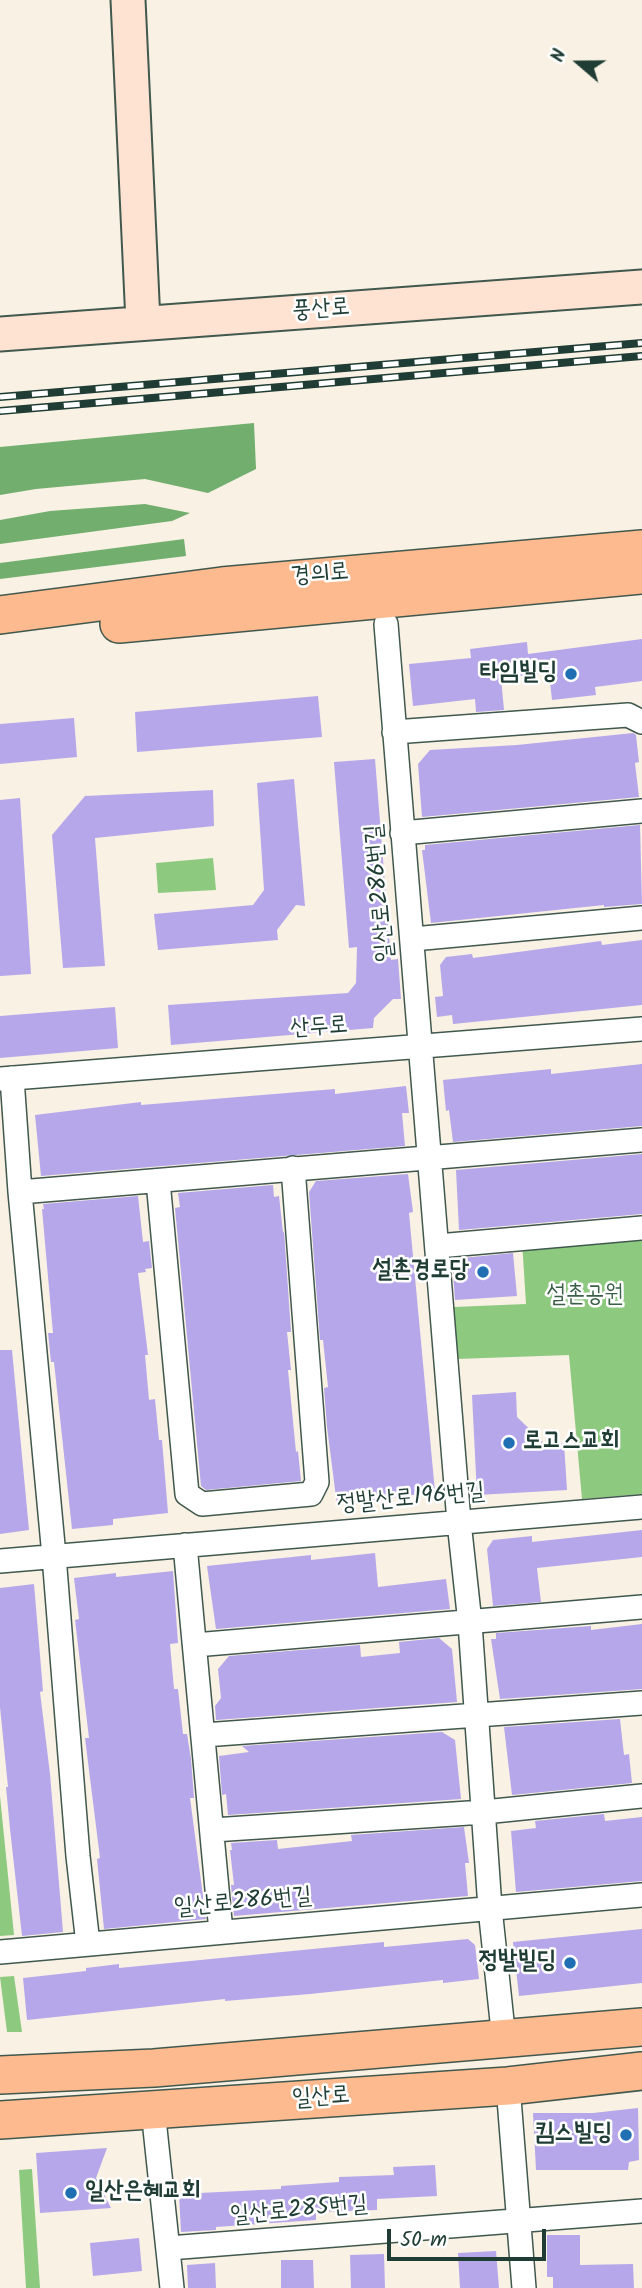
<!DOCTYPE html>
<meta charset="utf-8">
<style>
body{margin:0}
#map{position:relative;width:642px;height:2288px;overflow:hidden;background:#f9f1e3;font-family:Kalam,sans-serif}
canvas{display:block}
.north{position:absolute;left:544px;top:28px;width:70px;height:70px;-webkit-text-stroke:5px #fff;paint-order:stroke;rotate:290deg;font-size:19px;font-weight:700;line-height:28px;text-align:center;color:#1f3d34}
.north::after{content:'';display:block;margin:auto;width:24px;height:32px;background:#1f3d34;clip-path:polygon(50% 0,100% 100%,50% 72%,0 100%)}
.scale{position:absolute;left:387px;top:2229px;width:159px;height:32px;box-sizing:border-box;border:4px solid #1f3d34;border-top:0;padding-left:9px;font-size:21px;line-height:24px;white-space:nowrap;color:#1f3d34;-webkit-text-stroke:5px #fff;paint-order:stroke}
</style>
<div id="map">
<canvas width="642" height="2288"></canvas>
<div class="north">N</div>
<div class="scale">50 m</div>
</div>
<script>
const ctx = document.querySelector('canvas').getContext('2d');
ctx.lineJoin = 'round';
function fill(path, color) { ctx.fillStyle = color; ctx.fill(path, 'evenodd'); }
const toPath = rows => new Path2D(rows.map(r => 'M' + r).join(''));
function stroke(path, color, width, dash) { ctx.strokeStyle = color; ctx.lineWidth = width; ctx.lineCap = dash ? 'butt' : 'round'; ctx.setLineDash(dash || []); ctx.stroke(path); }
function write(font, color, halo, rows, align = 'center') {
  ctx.font = font + ' Kalam,"Poor Story",sans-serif'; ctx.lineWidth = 5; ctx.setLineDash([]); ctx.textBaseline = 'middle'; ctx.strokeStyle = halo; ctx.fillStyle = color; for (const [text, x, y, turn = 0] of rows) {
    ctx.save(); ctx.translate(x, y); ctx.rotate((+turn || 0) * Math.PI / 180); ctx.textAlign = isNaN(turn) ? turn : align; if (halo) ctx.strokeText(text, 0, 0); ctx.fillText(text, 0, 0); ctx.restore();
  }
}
fill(toPath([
 [213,858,216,890,158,893,156,863],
 [642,1231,642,1494,582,1499,569,1355,457,1359,454,1307,526,1304,522,1241],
 [0,1796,14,1935,0,1936],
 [14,1976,22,2032,7,2032,0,1977],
 [32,2169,40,2288,26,2288,19,2170]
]), '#8dca80');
fill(toPath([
 [254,423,256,469,208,493,145,479,36,489,0,495,0,447],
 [145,504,190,513,172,521,0,544,0,520,50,511],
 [184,539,186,556,0,579,0,563]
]), '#72ae6e');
fill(toPath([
 [642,639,642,681,595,687,596,695,552,700,549,673,501,678,504,710,476,712,475,699,413,706,409,664,471,658,470,649,527,642,528,654],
 [318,696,322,737,137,752,135,712],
 [74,718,77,757,0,764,0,724],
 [633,733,636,735,639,762,635,763,639,797,422,817,418,764,430,750,517,745],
 [375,759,391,960,398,959,401,999,393,999,374,1018,373,1028,171,1045,168,1005,348,993,356,983,357,947,349,948,334,762],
 [294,779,305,906,296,905,277,930,278,940,158,950,154,914,253,905,264,890,257,783],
 [213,790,214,826,95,838,105,966,63,968,52,835,85,796],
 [20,798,31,974,0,976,0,800],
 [640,825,642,904,604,907,604,905,431,923,422,850,425,850,425,845],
 [642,940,642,1005,453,1024,452,1015,437,1017,435,997,443,996,440,965,446,957,472,954,473,958,601,941,602,945],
 [115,1007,118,1048,0,1058,0,1016],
 [642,1064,642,1126,453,1142,449,1110,446,1111,443,1080,551,1069,551,1074],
 [406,1086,409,1113,402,1113,405,1146,41,1176,35,1115,141,1102,141,1105,335,1089,335,1094],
 [642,1154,642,1214,459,1230,456,1170],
 [408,1174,413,1212,409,1213,435,1492,337,1505,327,1427,324,1388,328,1387,323,1340,320,1340,309,1192,316,1181],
 [273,1185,274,1197,279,1196,283,1233,284,1231,291,1332,287,1332,291,1370,288,1370,296,1452,298,1451,301,1481,206,1490,201,1486,175,1208,180,1207,178,1193],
 [138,1196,143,1242,149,1241,152,1268,145,1269,146,1272,138,1273,148,1355,145,1355,149,1400,155,1399,159,1440,162,1440,168,1513,113,1519,113,1525,72,1529,54,1362,51,1362,48,1333,53,1333,42,1209,44,1209,43,1204],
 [513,1253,517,1296,455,1300,452,1259],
 [0,1350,12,1350,29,1530,0,1534],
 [516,1392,517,1417,545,1444,564,1443,567,1490,477,1495,472,1395],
 [642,1530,642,1557,537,1568,541,1602,493,1606,487,1549,493,1540,532,1536,532,1542],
 [375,1553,378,1587,446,1579,450,1609,216,1629,207,1566,311,1555,311,1560],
 [173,1571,178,1643,170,1644,174,1689,178,1689,183,1734,187,1734,191,1759,194,1798,190,1798,206,1919,104,1929,97,1859,100,1858,85,1738,89,1738,75,1620,79,1619,74,1578,116,1573,116,1577],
 [34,1584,43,1691,40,1692,50,1774,63,1932,22,1936,10,1829,6,1787,8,1787,0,1707,0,1588],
 [642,1624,642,1689,500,1699,491,1639,496,1639,496,1633,591,1626,591,1630],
 [439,1638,452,1649,457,1702,216,1720,215,1706,221,1698,218,1669,229,1656,360,1645,361,1657,400,1653,399,1642],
 [620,1719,624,1755,629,1754,632,1783,512,1795,504,1727],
 [442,1732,455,1740,461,1799,228,1815,226,1794,222,1795,219,1756,249,1752,242,1746],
 [604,1814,605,1821,642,1817,642,1881,516,1892,511,1831,536,1828,535,1821],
 [464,1827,469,1863,465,1863,468,1896,234,1916,231,1885,234,1885,230,1850,232,1850,231,1843,277,1840,278,1849,352,1841,351,1835],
 [642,1929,642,1983,519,1996,513,1942],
 [468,1939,475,1945,479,1979,443,1983,443,1980,310,1994,225,2001,225,1999,27,2020,23,1978,86,1971,86,1968,119,1964,119,1968,384,1942,384,1947],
 [638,2108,639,2160,629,2162,628,2170,536,2170,533,2113,593,2113],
 [107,2148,96,2178,111,2208,40,2213,36,2153],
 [435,2165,437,2196,377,2199,377,2210,316,2212,316,2220,216,2227,216,2230,181,2232,179,2194,281,2189,281,2186,339,2182,339,2177,394,2175,393,2167],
 [547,2235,580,2235,580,2265,633,2264,634,2288,553,2288,553,2277,547,2277],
 [139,2238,142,2271,93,2276,90,2243],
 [496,2251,499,2288,460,2288,458,2253],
 [384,2254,385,2288,351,2288,350,2255],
 [281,2260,313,2260,314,2288,281,2288],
 [215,2263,216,2288,188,2288,187,2265]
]), '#b6a7eb');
const street = toPath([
 [386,624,459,1522,470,1623,490,1908,504,2040],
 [394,732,628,715,642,722],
 [402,833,642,811],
 [413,939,642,918],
 [12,1078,20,1192,54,1556,78,1856,88,1944],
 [0,1079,642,1029],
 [158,1181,187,1494,202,1504,311,1494,317,1482,293,1168],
 [20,1192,642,1140],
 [438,1246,642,1228],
 [185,1545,221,1932],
 [0,1561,642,1507],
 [195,1645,642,1607],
 [204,1735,642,1703],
 [213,1830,484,1812,642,1796],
 [0,1952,642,1895],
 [508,2086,524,2288],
 [153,2110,172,2288],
 [169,2248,642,2211]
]);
const secondary = toPath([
 [128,0,143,322],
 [0,334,642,287]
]);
const primary = toPath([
 [0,615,222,586,642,549],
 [119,624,642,575],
 [0,2075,154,2068,642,2027],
 [0,2120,508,2086,642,2071]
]);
stroke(street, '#40584e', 26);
stroke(secondary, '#40584e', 37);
stroke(primary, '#40584e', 40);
stroke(street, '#fff', 23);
stroke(secondary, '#fee3d2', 33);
stroke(primary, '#fcba8e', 37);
const rail = toPath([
 [0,397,642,343],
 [0,411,642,356]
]);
stroke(rail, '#1f3d34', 8);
stroke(rail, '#fff', 5, [16]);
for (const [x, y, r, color] of [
 [571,674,7,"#1f6fb2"],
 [483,1272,7,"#1f6fb2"],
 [509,1443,7,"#1f6fb2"],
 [570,1963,7,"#1f6fb2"],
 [626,2135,7,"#1f6fb2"],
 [71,2193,7,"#1f6fb2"]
]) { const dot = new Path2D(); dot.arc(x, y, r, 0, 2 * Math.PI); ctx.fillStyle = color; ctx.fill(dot); stroke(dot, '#fff', 2.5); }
write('24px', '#1f3d34', '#fff', [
 ["풍산로",321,311,-4],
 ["경의로",320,576,-5],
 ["일산로286번길",382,893,-95],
 ["산두로",319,1029,-4],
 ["정발산로196번길",411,1500,-5],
 ["일산로286번길",243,1904,-5],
 ["일산로",321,2099,-4],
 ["일산로285번길",299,2212,-5]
]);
write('bold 24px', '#1f3d34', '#fff', [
 ["타임빌딩",557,674],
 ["설촌경로당",469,1272],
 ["로고스교회",523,1443,"left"],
 ["정발빌딩",556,1963],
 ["킴스빌딩",612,2135],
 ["일산은혜교회",85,2193,"left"]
], 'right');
write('24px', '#3a6047', '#fff', [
 ["설촌공원",585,1297]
]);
</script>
